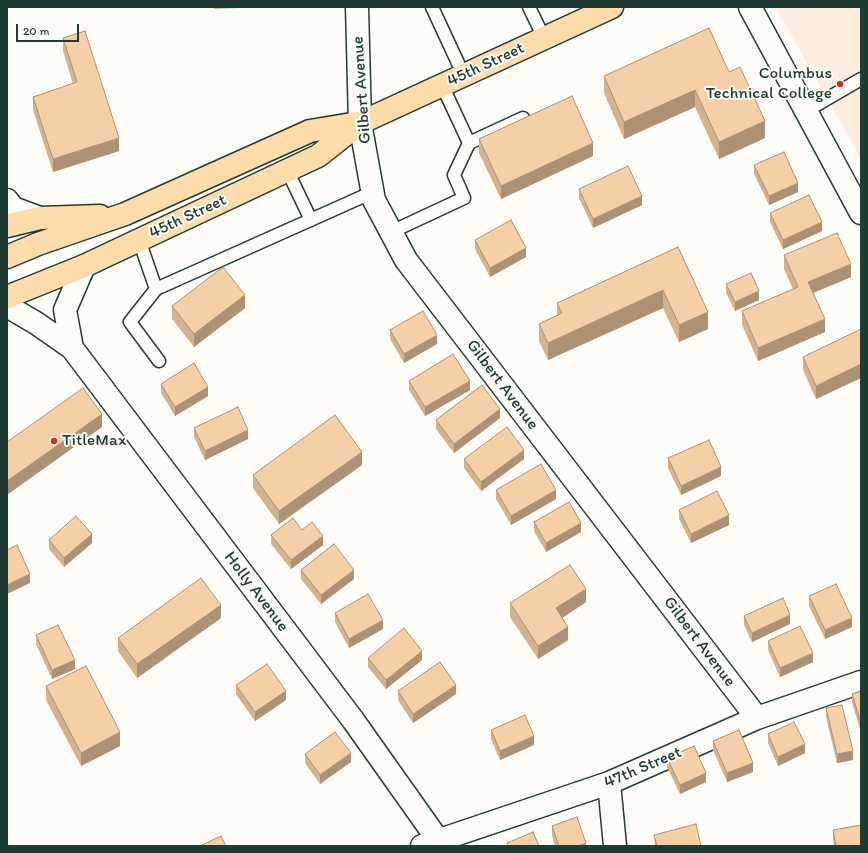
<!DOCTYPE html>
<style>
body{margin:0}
#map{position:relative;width:868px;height:853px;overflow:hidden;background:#fdfcf7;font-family:Itim,sans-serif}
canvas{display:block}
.frame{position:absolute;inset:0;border:8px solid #1f3d34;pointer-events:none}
.scale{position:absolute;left:16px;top:24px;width:63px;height:18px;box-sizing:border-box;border:2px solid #1f3d34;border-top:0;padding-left:5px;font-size:12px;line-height:14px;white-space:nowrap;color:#1f3d34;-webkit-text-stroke:3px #fdfcf7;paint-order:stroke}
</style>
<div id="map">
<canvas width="868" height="853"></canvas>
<div class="frame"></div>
<div class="scale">20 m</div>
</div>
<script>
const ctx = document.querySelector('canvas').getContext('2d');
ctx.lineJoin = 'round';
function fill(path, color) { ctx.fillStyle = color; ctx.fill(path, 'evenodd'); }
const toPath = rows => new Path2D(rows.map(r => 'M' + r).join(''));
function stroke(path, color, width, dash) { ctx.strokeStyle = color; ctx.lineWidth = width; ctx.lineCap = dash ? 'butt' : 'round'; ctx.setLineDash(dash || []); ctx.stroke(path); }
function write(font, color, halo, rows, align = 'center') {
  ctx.font = font + ' Itim,sans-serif'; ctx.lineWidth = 4; ctx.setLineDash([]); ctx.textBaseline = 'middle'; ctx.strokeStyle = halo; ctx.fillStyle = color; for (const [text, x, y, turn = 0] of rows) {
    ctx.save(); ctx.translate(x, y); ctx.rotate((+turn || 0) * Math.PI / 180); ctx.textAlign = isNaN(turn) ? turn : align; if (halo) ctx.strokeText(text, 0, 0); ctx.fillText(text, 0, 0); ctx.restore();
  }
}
fill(toPath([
 [777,7,861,7,861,159,776,8]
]), '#fbeede');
const lane = toPath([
 [432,7,464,76],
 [529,7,544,38],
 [806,111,861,79],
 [469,143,523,118],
 [287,170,311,220],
 [391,232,464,198,454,175,469,143,442,85],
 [139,240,156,289,373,192],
 [156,289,130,322,159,361]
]);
const street = toPath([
 [357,7,360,123,374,200,406,260,757,718],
 [750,7,861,213],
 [7,200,13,208,40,218],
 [7,306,36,323,72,348,353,720,438,840],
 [72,348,65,310,84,266],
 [609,783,615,846],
 [422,846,609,783,757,718,861,682]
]);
const primary = toPath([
 [7,226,40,218,100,216],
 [7,257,38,244,125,214,310,131,358,123],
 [7,297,84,266,318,156,360,123,612,7]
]);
stroke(lane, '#1f3d34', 15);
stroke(street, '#1f3d34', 25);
stroke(primary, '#1f3d34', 25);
stroke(lane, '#fdfcf7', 12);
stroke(street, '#fdfcf7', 22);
stroke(primary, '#fddcac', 22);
fill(toPath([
 [214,7,266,7,214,9],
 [63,38,119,151,53,172,33,110,33,97,73,84,63,51],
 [729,72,765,138,719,159,695,107,624,139,604,93,604,76],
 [479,139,593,156,501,199,479,153],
 [754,165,798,192,769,205,754,174],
 [579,189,642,205,593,228,579,198],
 [770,213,822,231,783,249,770,222],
 [475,240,526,257,490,277,475,249],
 [678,247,708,329,679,342,663,308,548,360,539,341,539,324,557,315,557,303],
 [784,255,851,277,813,293,825,332,758,361,742,325,742,311,793,289,784,269],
 [726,284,759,300,735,311,726,293],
 [172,306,245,308,194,347,172,319],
 [861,329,861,378,816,399,803,370,803,357],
 [390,330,437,344,404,363,390,339],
 [409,381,470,390,425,416,409,390],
 [861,382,861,393,860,392,860,383],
 [161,384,208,396,175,416,161,393],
 [500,418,454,453,436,429,436,420],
 [194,428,248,439,205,460,194,437],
 [668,458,721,476,681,495,668,468],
 [464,459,524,459,481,491,464,468],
 [362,465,279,524,253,488,253,475],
 [496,490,556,499,511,525,496,499],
 [679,510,729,525,691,543,679,519],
 [534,522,581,532,546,552,534,531],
 [302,530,323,545,291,569,271,544,271,535],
 [49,540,92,543,64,567,49,549],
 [301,570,354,579,321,604,301,579],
 [809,596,852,627,825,639,809,606],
 [586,602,562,618,568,640,538,659,510,617,510,603],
 [335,613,383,629,349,648,335,622],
 [744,616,790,624,752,642,744,625],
 [221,618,137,678,118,651,118,638],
 [36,635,75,669,52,679,36,644],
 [768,641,813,662,780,677,768,650],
 [368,658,422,660,386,689,368,667],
 [236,685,286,700,255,721,236,694],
 [46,686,120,746,81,766,46,700],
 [398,691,456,694,413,723,398,700],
 [861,691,861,732,852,703,852,694],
 [826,708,853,760,837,763,826,717],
 [491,730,534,745,500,760,491,739],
 [768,734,805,753,778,766,768,743],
 [713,741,753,772,727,782,713,750],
 [305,754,351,762,320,784,305,763],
 [667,758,706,782,680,794,667,767],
 [552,826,586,846,555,846,552,835],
 [833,830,861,846,834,846,833,839],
 [654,835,701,846,655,846]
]), '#d3b28e');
fill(toPath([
 [695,90,695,107,624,139,624,122],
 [765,121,765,138,719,159,719,142],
 [119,138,119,151,53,172,53,159],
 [593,143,593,156,501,199,501,186],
 [798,183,798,192,769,205,769,196],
 [642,196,642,205,593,228,593,219],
 [822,222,822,231,783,249,783,240],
 [526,248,526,257,490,277,490,268],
 [851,264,851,277,808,295,808,282],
 [663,290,663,308,548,360,548,343],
 [759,291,759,300,735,311,735,302],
 [245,295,245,308,194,347,194,334],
 [708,312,708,329,679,342,679,325],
 [825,319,825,332,758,361,758,348],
 [437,335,437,344,404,363,404,354],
 [861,364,861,378,816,399,816,386],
 [470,381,470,390,425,416,425,407],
 [208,387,208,396,175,416,175,407],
 [500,409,500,418,454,453,454,444],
 [102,414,102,427,7,495,7,481],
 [248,430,248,439,205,460,205,451],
 [524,450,524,459,481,491,481,482],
 [362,452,362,465,279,524,279,511],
 [721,467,721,476,681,495,681,486],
 [556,490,556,499,511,525,511,516],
 [729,515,729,525,691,543,691,534],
 [581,523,581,532,546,552,546,543],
 [92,534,92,543,64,567,64,558],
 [323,536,323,545,291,569,291,560],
 [354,570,354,579,321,604,321,595],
 [30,574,30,583,7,594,7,585],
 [586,589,586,602,556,622,556,608],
 [221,605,221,618,137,678,137,664],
 [790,615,790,624,752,642,752,633],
 [852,618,852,627,825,639,825,630],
 [383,620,383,629,349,648,349,639],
 [568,627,568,640,538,659,538,646],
 [422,651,422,660,386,689,386,680],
 [813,653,813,662,780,677,780,668],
 [75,660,75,669,52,679,52,670],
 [456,685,456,694,413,723,413,714],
 [286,691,286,700,255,721,255,712],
 [120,732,120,746,81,766,81,753],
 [534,736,534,745,500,760,500,751],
 [805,744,805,753,778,766,778,757],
 [853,751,853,760,837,763,837,754],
 [351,753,351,762,320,784,320,775],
 [753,763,753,772,727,782,727,773],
 [706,773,706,782,680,794,680,785],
 [586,843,586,846,578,846]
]), '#ac9174');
const building = toPath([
 [709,28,729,72,740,67,765,121,719,142,695,90,624,122,604,76,709,28],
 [85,31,119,138,53,159,33,97,77,82,63,38,85,31],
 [572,96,593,143,501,186,479,139,572,96],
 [784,152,798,183,769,196,754,165,784,152],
 [628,166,642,196,593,219,579,189,628,166],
 [809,195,822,222,783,240,770,213,809,195],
 [511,220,526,248,490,268,475,240,511,220],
 [837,233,851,264,808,282,825,319,758,348,742,311,798,287,784,255,837,233],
 [678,247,708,312,679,325,663,290,548,343,539,324,562,313,557,303,678,247],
 [223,267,245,295,194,334,172,306,223,267],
 [751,273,759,291,735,302,726,284,751,273],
 [423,311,437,335,404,354,390,330,423,311],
 [861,329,861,364,816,386,803,357,861,329],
 [453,354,470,381,425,407,409,381,453,354],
 [194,363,208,387,175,407,161,384,194,363],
 [482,385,500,409,454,444,436,420,482,385],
 [83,388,102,414,7,481,7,442,83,388],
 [238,407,248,430,205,451,194,428,238,407],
 [335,415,362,452,279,511,253,475,335,415],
 [507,427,524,450,481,482,464,459,507,427],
 [709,440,721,467,681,486,668,458,709,440],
 [541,464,556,490,511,516,496,490,541,464],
 [717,491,729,515,691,534,679,510,717,491],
 [569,502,581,523,546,543,534,522,569,502],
 [76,516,92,534,64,558,49,540,76,516],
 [293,518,302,530,312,522,323,536,291,560,271,535,293,518],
 [334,544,354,570,321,595,301,570,334,544],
 [17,545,30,574,7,585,7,550,17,545],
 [570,565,586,589,556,608,568,627,538,646,510,603,570,565],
 [201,578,221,605,137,664,118,638,201,578],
 [836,584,852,618,825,630,809,596,836,584],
 [368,594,383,620,349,639,335,613,368,594],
 [783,598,790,615,752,633,744,616,783,598],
 [58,625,75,660,52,670,36,635,58,625],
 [800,626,813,653,780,668,768,641,800,626],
 [404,628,422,651,386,680,368,658,404,628],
 [440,662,456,685,413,714,398,691,440,662],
 [267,664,286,691,255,712,236,685,267,664],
 [86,666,120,732,81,753,46,686,86,666],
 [861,691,861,723,852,694,861,691],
 [842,705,853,751,837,754,826,708,842,705],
 [525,715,534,736,500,751,491,730,525,715],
 [794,722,805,744,778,757,768,734,794,722],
 [739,730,753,763,727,773,713,741,739,730],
 [335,732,351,753,320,775,305,754,335,732],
 [694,746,706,773,680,785,667,758,694,746],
 [577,817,586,843,578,846,559,846,552,826,577,817],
 [696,824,701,846,657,846,654,835,696,824],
 [861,825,861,846,836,846,833,830,861,825],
 [533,832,539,846,508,846,507,843,533,832],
 [221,836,226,846,200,846,221,836]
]);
fill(building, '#f5cfa5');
stroke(building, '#ac9174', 1);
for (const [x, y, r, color] of [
 [840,84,4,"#c8321e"],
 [54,441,4,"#c8321e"]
]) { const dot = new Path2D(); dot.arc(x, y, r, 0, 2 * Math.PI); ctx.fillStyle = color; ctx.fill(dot); stroke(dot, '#fdfcf7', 1.5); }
write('17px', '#1f3d34', '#fdfcf7', [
 ["45th Street",486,65,-25],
 ["Gilbert Avenue",362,90,-94],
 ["45th Street",188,217,-25],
 ["Gilbert Avenue",502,385,53],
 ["Holly Avenue",256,592,53],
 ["Gilbert Avenue",699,642,53],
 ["47th Street",643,768,-23]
]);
write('17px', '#1f3d34', '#fdfcf7', [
 ["Columbus",832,74],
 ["Technical College",832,94],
 ["TitleMax",62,441,"left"]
], 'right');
</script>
